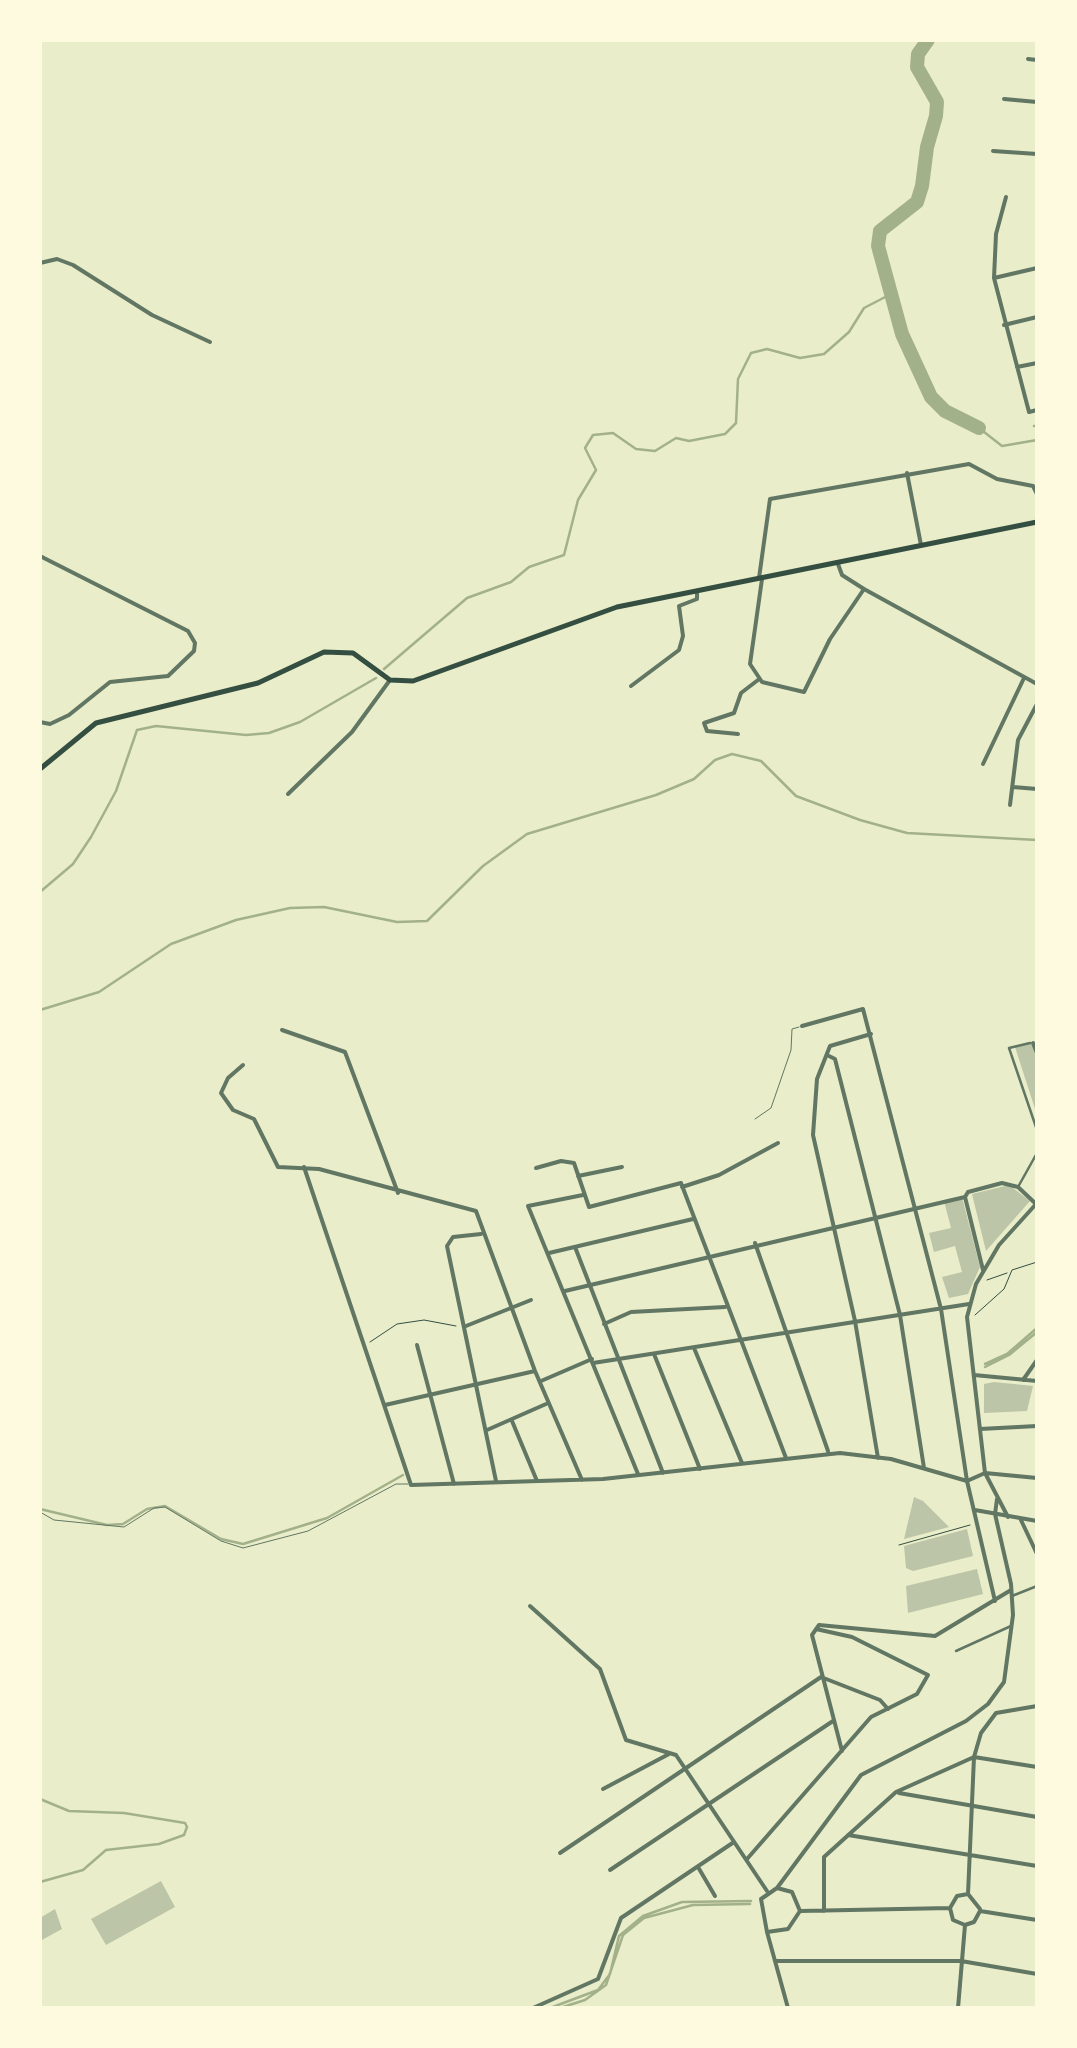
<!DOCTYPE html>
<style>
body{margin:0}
#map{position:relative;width:1077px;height:2048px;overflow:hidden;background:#e9edc9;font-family:"Roboto Condensed",sans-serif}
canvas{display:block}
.frame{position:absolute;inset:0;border:42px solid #fefae0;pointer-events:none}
</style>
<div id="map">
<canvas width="1077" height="2048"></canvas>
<div class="frame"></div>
</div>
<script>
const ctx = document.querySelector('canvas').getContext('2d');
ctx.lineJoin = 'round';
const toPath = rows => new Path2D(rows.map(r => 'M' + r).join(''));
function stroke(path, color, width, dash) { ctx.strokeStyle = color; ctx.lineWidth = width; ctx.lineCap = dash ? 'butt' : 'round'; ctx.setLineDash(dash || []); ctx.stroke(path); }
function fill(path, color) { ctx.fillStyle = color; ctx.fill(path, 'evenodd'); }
stroke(toPath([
 [40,320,40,329],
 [1034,426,1037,426],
 [979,428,1002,446,1037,440],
 [384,669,467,598,511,582,529,567,564,555,578,500,596,470,585,448,593,435,613,433,636,449,655,451,676,438,689,441,725,434,736,423,738,379,751,353,767,349,800,358,824,354,849,332,864,308,891,294],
 [40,892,73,864,91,837,116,791,137,730,156,726,246,735,269,733,300,722,376,678],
 [40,1010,99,992,171,944,236,920,290,908,324,907,397,922,427,921,483,866,527,834,656,795,694,779,715,760,732,754,761,761,796,796,860,820,907,833,1037,840],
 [985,1364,1007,1354,1037,1328],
 [985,1367,1009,1355,1037,1332],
 [40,1509,107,1525,123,1524,147,1509,165,1506,221,1539,243,1544,327,1518,403,1475],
 [40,1799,69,1811,124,1813,185,1823,187,1827,184,1835,159,1844,106,1850,83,1870,40,1882],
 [550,2008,598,1990,610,1974,619,1936,643,1916,682,1902,751,1901],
 [560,2008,585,2000,606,1985,623,1935,644,1918,693,1905,750,1904]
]), '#a3b18a', 2.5);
stroke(toPath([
 [928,40,918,54,917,67,937,102,936,116,927,147,922,186,917,202,880,231,878,246,902,334,931,397,945,411,979,428]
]), '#a3b18a', 14);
fill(toPath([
 [1033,1043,1037,1054,1036,1112,1015,1047],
 [1009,1185,1030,1201,986,1251,972,1194],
 [962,1197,980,1267,968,1294,949,1298,942,1277,962,1272,955,1246,934,1252,929,1233,951,1228,944,1201],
 [994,1382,1033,1386,1027,1411,984,1413,984,1384],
 [914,1497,923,1501,949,1527,904,1539],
 [967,1529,973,1556,913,1571,906,1568,904,1546],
 [977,1569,983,1594,908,1613,906,1586],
 [161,1881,175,1907,106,1945,91,1919],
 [55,1909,62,1929,40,1941,40,1918]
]), '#bcc5a7');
stroke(toPath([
 [987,1280,1007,1273],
 [975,1315,1004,1289,1012,1270,1037,1262],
 [370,1342,397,1324,424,1320,456,1326],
 [899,1545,970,1525]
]), '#344e41', 1);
stroke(toPath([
 [755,1119,771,1108,791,1050,792,1029,799,1027],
 [40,1512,54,1520,124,1527,154,1508,165,1507,221,1541,243,1548,308,1531,396,1484,408,1484]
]), '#617663', 1);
stroke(toPath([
 [1030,1043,1009,1048,1037,1130],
 [1018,1187,1037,1153],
 [1012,1596,1037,1586],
 [956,1651,1011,1626]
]), '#617663', 2.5);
stroke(toPath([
 [1028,59,1037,60],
 [1004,99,1037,102],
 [993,151,1037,154],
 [1006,197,996,234,994,278,1029,412,1037,410],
 [1037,229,1037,290],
 [40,263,57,259,73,265,152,315,210,342],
 [994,278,1037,268],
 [1004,325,1037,317],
 [1017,367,1037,363],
 [907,473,921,545],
 [40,556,188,631,195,643,194,651,168,676,110,682,69,715,50,724,40,722],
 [838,564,842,575,864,589,1037,684],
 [759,578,770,499,969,464,997,479,1033,486,1037,494],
 [762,579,750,664,762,682,804,692,830,639,864,589],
 [631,686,679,650,683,636,679,606,697,599,697,591],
 [738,734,707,731,704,723,734,713,741,693,758,680],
 [983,764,1024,678],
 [1013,787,1037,789],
 [288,794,352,732,390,680],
 [1010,805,1018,740,1037,704],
 [802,1026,863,1009,941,1309,967,1481,995,1601],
 [282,1030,345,1052,398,1193],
 [871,1034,830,1046,817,1079,813,1135,855,1321,878,1458],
 [1033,1043,1037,1053],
 [829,1056,835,1059,900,1315,924,1468],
 [243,1065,228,1078,221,1093,233,1110,254,1119,278,1167,319,1169,476,1211,535,1371,582,1480],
 [304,1167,411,1485,603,1479,840,1453,891,1459,967,1481],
 [536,1168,561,1161,574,1163,589,1207,681,1183,786,1458],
 [578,1176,622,1167],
 [682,1187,719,1175,778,1143],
 [583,1195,528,1206,638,1474],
 [965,1197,983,1270],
 [481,1234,453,1237,447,1246,496,1481],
 [755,1243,828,1451],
 [575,1247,663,1473],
 [549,1253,693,1219],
 [565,1291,965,1197,968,1192,1002,1183,1018,1187,1036,1204],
 [604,1324,631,1312,725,1307],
 [466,1326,531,1300],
 [417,1345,454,1484],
 [694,1348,742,1463],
 [654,1354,700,1469],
 [593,1363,969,1304],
 [974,1375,1037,1381],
 [1023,1380,1037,1360],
 [541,1381,592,1359],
 [385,1405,535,1371],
 [512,1421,537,1481],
 [980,1429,1037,1426],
 [487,1430,546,1404],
 [967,1481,985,1473,1037,1478],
 [975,1510,1037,1521],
 [1008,1517,985,1473,967,1317,976,1284,999,1245,1037,1203],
 [1020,1518,1037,1554],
 [530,1606,600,1669,626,1740,676,1755,767,1891],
 [842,1751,812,1635,819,1625,935,1636,1011,1590],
 [603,1789,669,1754],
 [899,1793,1037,1817],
 [848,1835,1037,1866],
 [560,1853,821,1677,880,1700,888,1709],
 [747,1859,871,1717,917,1694,928,1675,852,1637,816,1629],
 [698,1867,715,1896],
 [610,1870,833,1721],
 [777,1888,861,1775,966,1721,988,1704,1004,1682,1013,1615,1011,1584,995,1514,997,1499],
 [777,1888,792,1892,800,1911,788,1929,767,1932,761,1899,777,1888],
 [968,1894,974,1757,981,1733,996,1713,1037,1706],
 [950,1908,953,1920,965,1925,974,1922,980,1911],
 [950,1908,957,1896,968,1894,980,1909],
 [800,1911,950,1908],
 [824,1911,824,1857,896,1792,974,1757,1037,1767],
 [980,1911,1037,1920],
 [767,1932,788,2008],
 [775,1961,961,1961,1037,1974],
 [533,2008,598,1979,621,1918,734,1842],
 [958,2008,965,1925]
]), '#617663', 4);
stroke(toPath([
 [40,769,96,723,258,683,324,652,353,653,390,680,413,681,617,607,1037,522]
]), '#344e41', 5);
</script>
